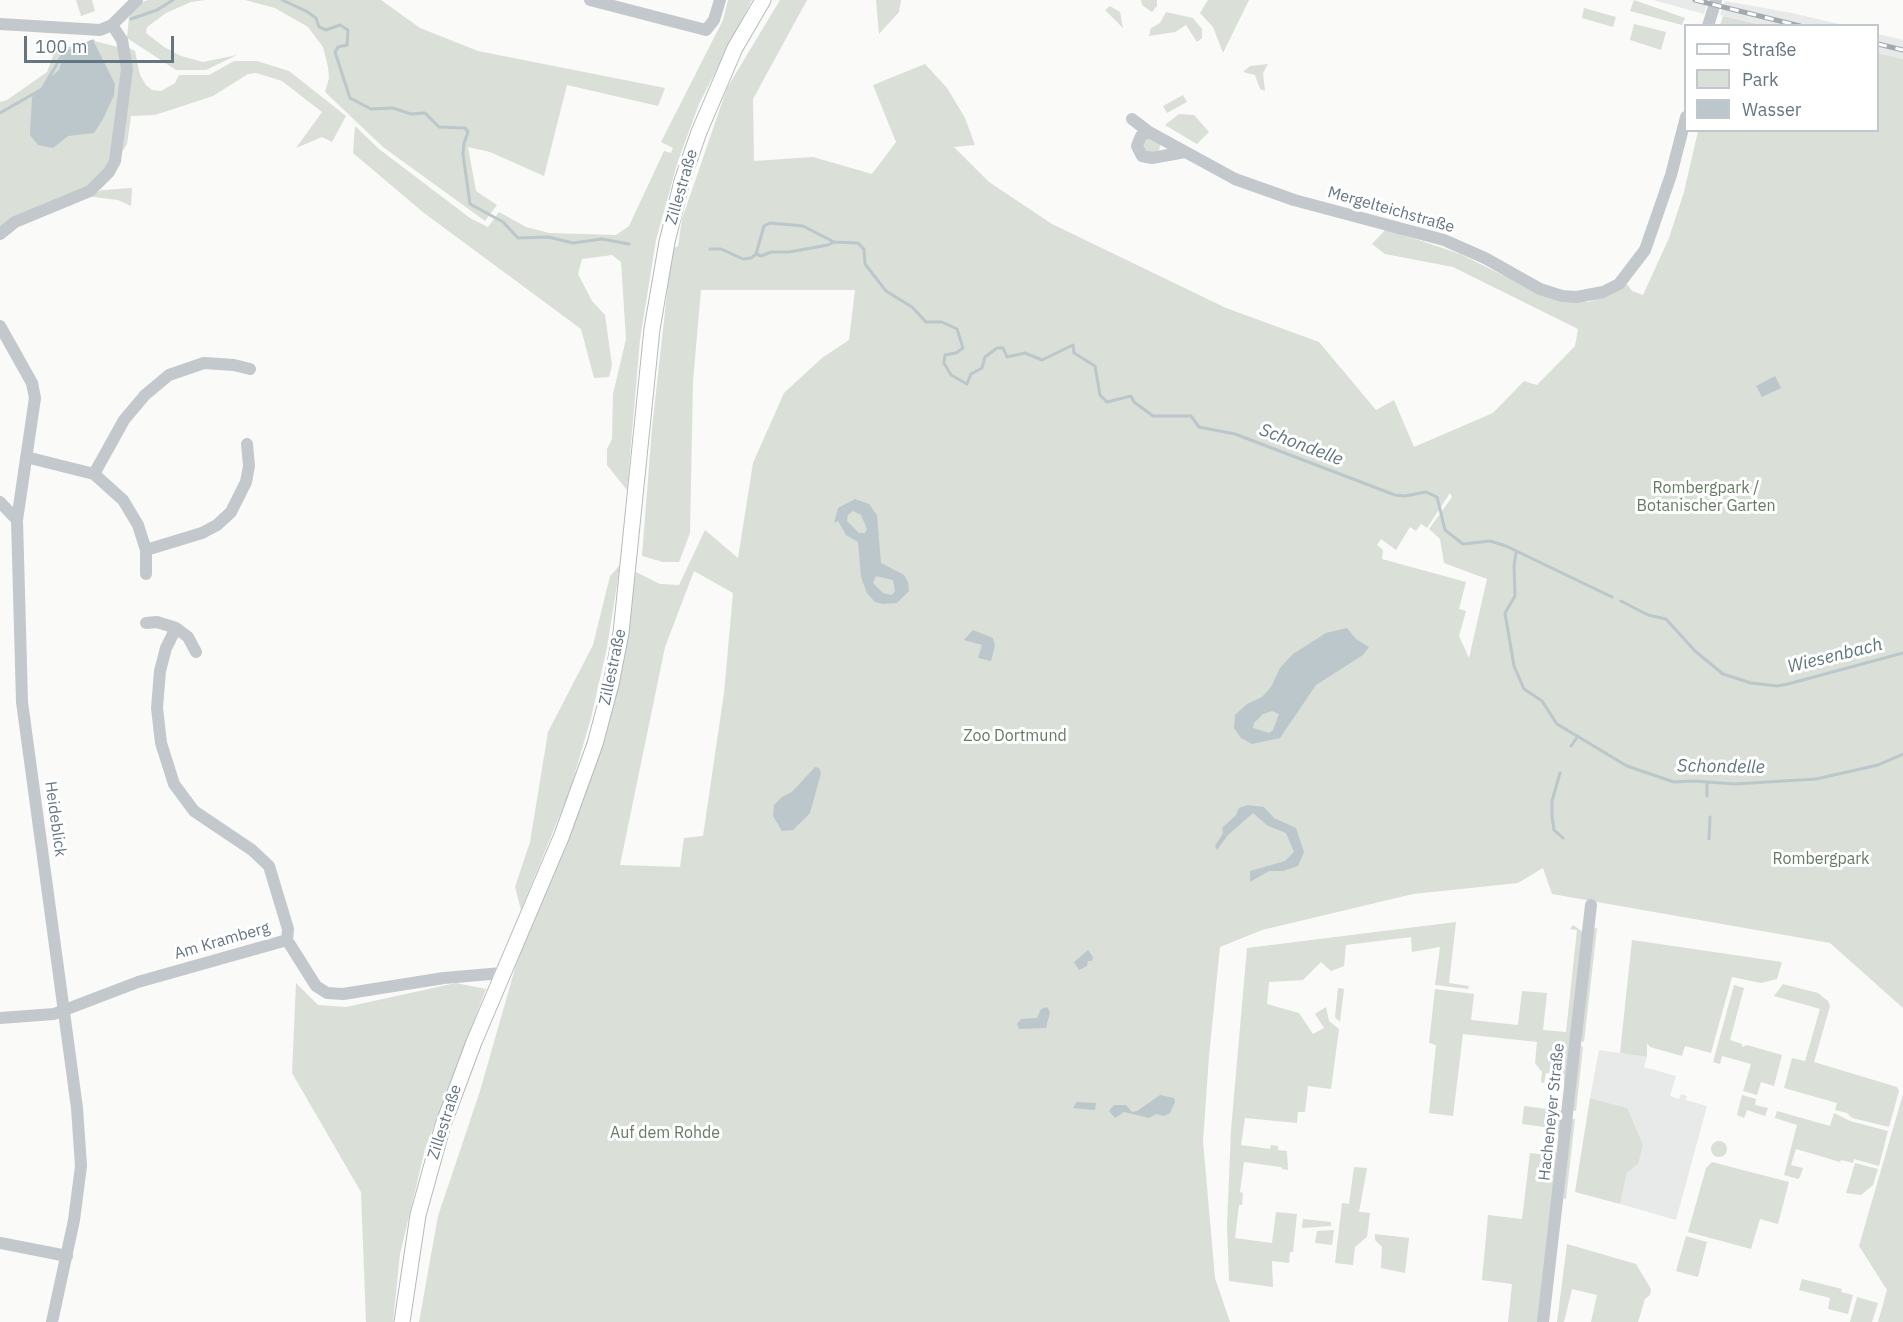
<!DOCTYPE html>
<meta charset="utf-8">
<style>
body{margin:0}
#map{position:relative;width:1903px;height:1322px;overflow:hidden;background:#fafaf8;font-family:"IBM Plex Sans",sans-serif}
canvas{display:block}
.legend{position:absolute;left:1684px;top:24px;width:195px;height:108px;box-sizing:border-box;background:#fff;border:2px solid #c1c8cd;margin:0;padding:8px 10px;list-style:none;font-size:18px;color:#657683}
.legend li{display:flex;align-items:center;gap:12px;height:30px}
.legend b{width:30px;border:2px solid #c1c8cd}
.scale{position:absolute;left:24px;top:36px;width:150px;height:27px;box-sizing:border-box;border:3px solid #657683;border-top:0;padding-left:8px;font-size:18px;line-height:21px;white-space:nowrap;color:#657683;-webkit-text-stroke:4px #fff;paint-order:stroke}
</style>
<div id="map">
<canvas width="1903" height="1322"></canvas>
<ul class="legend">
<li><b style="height:8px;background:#fff"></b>Straße</li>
<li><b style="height:16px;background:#dadfd7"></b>Park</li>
<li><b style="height:16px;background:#bbc7cb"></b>Wasser</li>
</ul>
<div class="scale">100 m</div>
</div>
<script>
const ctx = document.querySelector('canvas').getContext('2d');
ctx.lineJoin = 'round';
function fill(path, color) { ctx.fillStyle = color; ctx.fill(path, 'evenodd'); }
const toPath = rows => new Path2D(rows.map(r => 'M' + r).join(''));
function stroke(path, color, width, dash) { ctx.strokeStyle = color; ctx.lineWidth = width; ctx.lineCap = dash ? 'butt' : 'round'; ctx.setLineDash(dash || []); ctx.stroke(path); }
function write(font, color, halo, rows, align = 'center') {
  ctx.font = font + ' "IBM Plex Sans",sans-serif'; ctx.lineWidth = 6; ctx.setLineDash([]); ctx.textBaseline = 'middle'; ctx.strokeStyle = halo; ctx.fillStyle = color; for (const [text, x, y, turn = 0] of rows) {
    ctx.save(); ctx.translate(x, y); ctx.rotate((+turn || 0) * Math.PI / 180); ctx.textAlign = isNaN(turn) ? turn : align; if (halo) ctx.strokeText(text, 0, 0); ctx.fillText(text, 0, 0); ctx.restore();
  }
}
fill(toPath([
 [1653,0,1708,0,1704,14],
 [1725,1,1792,13,1843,25,1762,25,1720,15],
 [1878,34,1903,40,1903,59,1878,53],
 [1599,1050,1647,1057,1644,1067,1676,1076,1670,1096,1679,1099,1681,1094,1687,1096,1686,1100,1707,1106,1676,1220,1620,1204,1627,1173,1638,1164,1627,1108,1590,1098]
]), '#e8e9e9');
fill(toPath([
 [76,0,92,0,95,11,81,16],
 [148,0,205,0,191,2,166,13,147,27,146,33,164,47,181,56,203,62,237,55,206,70,176,70,127,38,129,17,137,4],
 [245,0,381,0,420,28,478,51,665,88,658,106,567,85,544,176,490,152,468,147,476,191,497,205,485,221,383,147,325,92,329,78,328,67,323,47,308,27,275,8],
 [728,0,752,0,699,104,677,164,656,240,640,340,627,490,607,465,607,449,612,439,613,394,626,339,621,262,612,255,582,259,578,274,592,301,605,315,612,365,609,377,594,378,581,329,424,213,353,153,355,126,379,149,470,218,488,227,499,212,526,227,549,233,616,235,629,226,664,151,671,153,673,148,661,142,723,20],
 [780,0,807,0,753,99,754,161,813,157,872,174,896,142,873,85,925,64,947,88,965,118,975,145,954,147,989,182,1052,224,1226,308,1319,342,1376,410,1394,400,1414,447,1493,413,1524,381,1537,385,1575,346,1578,329,1453,267,1385,254,1372,244,1386,229,1460,254,1551,299,1588,302,1610,295,1627,284,1632,291,1643,295,1669,238,1684,192,1698,131,1878,130,1878,53,1903,59,1903,1008,1830,943,1552,894,1543,868,1518,883,1413,894,1262,930,1220,947,1209,1056,1203,1141,1215,1278,1230,1322,419,1322,438,1216,480,1091,518,958,563,851,605,733,636,572,660,584,679,585,705,530,738,558,753,463,784,393,822,358,849,340,855,290,701,290,693,381,690,533,679,562,663,562,642,556,652,428,672,249,678,246,682,219,727,88],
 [1450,493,1452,497,1429,529,1440,539,1444,563,1487,579,1469,658,1459,636,1466,611,1459,609,1466,582,1382,559,1383,550,1377,545,1381,539,1396,550,1410,527,1416,531,1421,524,1427,528],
 [694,571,733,593,724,693,703,836,684,838,680,867,620,865,665,647],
 [876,0,901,0,899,12,879,34],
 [1157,0,1157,6,1152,12,1142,5,1141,0],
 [1208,0,1249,0,1223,53,1213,27,1200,13],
 [1634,0,1685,18,1682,25,1630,11],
 [1110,6,1120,12,1123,28,1105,10],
 [1584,8,1616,17,1613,27,1582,18],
 [1166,12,1193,18,1202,29,1202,38,1197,42,1186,25,1175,32,1149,36,1151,28,1160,23],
 [1723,16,1762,25,1720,25],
 [1634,24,1666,32,1661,50,1630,40],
 [90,40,118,47,122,59,120,140,97,187,0,234,0,102,7,100,47,72,56,48,84,45],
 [129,48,135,51,140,75,146,85,152,90,161,91,175,83,179,75,209,75,234,61,257,61,289,71,346,116,332,142,322,137,296,148,322,112,282,81,256,73,248,74,213,96,155,115,131,116,127,144,122,152,130,80],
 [1268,64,1263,73,1265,91,1260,89,1255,75,1243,72,1250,66],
 [1183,95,1187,102,1167,113,1163,106],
 [1179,114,1194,115,1209,132,1197,144,1165,125],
 '1144 146a8 8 0 1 1 16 0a8 8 0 1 1-16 0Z',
 [132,188,131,206,118,200,85,196,103,190],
 [620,565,607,648,591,718,570,790,521,910,515,887,530,842,548,732,593,645,610,576],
 [1456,922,1449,983,1469,986,1468,989,1435,985,1440,947,1412,952,1411,937,1346,945,1344,966,1331,971,1321,962,1303,980,1269,982,1267,1004,1299,1013,1313,1034,1324,1028,1315,1014,1326,1007,1329,1021,1339,1029,1331,1089,1308,1086,1305,1112,1298,1112,1297,1123,1245,1118,1241,1145,1270,1149,1271,1145,1278,1146,1278,1150,1287,1151,1288,1170,1282,1169,1281,1167,1244,1162,1240,1192,1243,1193,1242,1205,1239,1205,1235,1238,1272,1243,1276,1212,1297,1214,1293,1252,1290,1252,1289,1263,1272,1261,1273,1287,1229,1281,1227,1226,1231,1130,1247,948],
 [1573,925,1583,932,1566,1084,1564,1083,1564,1074,1546,1073,1544,1083,1541,1082,1542,1072,1535,1063,1537,1042,1463,1034,1453,1116,1429,1113,1436,1045,1429,1043,1435,989,1474,994,1471,1020,1518,1025,1522,991,1547,993,1543,1030,1566,1032,1577,930,1570,929],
 [1597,928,1584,1042,1581,1041,1593,929],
 [1632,940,1782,962,1777,979,1761,983,1732,977,1711,1053,1685,1046,1682,1056,1650,1047,1647,1043,1647,1057,1620,1053],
 [296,983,318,1005,346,1007,456,983,486,989,425,1149,400,1254,393,1322,366,1322,361,1192,292,1073],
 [1783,984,1818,993,1828,1001,1830,1006,1814,1062,1897,1087,1899,1091,1889,1127,1852,1118,1847,1113,1835,1110,1837,1103,1784,1088,1792,1058,1805,1061,1820,1009,1774,996],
 [1734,985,1744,988,1730,1040,1742,1044,1742,1047,1747,1045,1782,1055,1774,1086,1761,1082,1757,1095,1743,1091,1751,1064,1722,1056,1720,1064,1713,1062],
 [1338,988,1344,989,1340,1022,1335,1017],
 [1581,1046,1583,1047,1576,1111,1573,1110],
 [1903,1094,1903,1322,1878,1322,1887,1290,1859,1246],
 [1742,1095,1756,1099,1755,1105,1768,1108,1765,1116,1747,1110,1744,1118,1737,1115],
 [1590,1098,1627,1108,1643,1145,1638,1164,1627,1173,1620,1204,1575,1192],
 [1524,1106,1563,1111,1560,1134,1550,1137,1551,1128,1522,1124],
 [1777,1111,1830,1126,1834,1113,1850,1121,1888,1131,1879,1166,1854,1159,1853,1163,1841,1160,1840,1162,1796,1149,1791,1165,1803,1168,1800,1177,1798,1179,1784,1175,1797,1125,1775,1118],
 [1572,1119,1575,1119,1566,1199,1563,1198],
 '1711 1149a8 8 0 1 1 16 0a8 8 0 1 1-16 0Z',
 [1549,1146,1557,1153,1538,1322,1508,1322,1512,1284,1482,1280,1488,1215,1522,1219,1530,1153,1548,1155],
 [1712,1162,1789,1182,1778,1224,1760,1219,1751,1249,1688,1232,1706,1168],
 [1855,1163,1878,1169,1873,1185,1861,1195,1846,1193],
 [1354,1167,1367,1168,1359,1212,1370,1213,1367,1237,1355,1247,1353,1265,1335,1263,1342,1203,1349,1204],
 [1303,1219,1331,1222,1331,1226,1302,1228],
 [1334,1230,1332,1245,1315,1243,1317,1231],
 [1375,1234,1409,1238,1405,1273,1381,1268,1382,1247,1375,1240],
 [1686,1236,1707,1242,1698,1277,1676,1271],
 [1567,1244,1636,1264,1651,1289,1650,1295,1645,1299,1638,1322,1591,1322,1597,1295,1572,1289,1564,1322,1557,1322],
 [1802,1279,1842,1289,1841,1292,1853,1295,1848,1314,1828,1309,1830,1298,1799,1290],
 [1857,1297,1878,1303,1872,1322,1850,1322]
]), '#dadfd7');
fill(toPath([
 [94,42,115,84,114,95,103,119,94,133,68,136,53,148,38,145,30,135,32,97,45,87,47,80,59,70,63,56],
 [1775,376,1781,388,1762,397,1756,386],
 [855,499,869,504,877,515,881,563,904,575,908,582,909,591,897,603,883,604,875,602,867,593,861,577,858,542,846,535,838,521,834,523,838,508],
 [853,511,861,515,867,529,865,533,859,533,847,521,848,515],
 [876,576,893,580,895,591,892,595,883,593,873,583],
 [1347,628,1356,639,1369,647,1363,655,1316,685,1280,738,1252,744,1241,738,1234,728,1235,715,1247,704,1262,697,1271,687,1280,668,1293,654,1326,633],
 [1272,711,1279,714,1273,730,1269,733,1253,728,1254,723,1263,714],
 [973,630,993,638,995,646,991,661,978,658,982,645,964,640],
 [815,767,819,768,821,773,810,813,793,830,782,831,773,816,774,805,782,797,792,792],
 [1248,805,1264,807,1274,818,1296,828,1304,852,1298,866,1283,871,1269,871,1250,882,1250,871,1285,861,1294,852,1286,833,1268,826,1253,813,1228,835,1217,850,1215,846,1223,833,1222,828,1236,815,1239,808],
 [1088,950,1093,957,1092,961,1088,961,1087,966,1079,970,1074,962],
 [1047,1007,1050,1012,1046,1028,1019,1029,1017,1024,1021,1019,1037,1018,1041,1009],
 [1160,1095,1174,1098,1175,1102,1170,1113,1164,1116,1156,1114,1149,1118,1124,1112,1115,1118,1109,1111,1114,1105,1126,1105,1132,1112,1137,1111],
 [1077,1102,1096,1103,1095,1110,1073,1108]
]), '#bbc7cb');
stroke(toPath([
 [282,0,306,11,316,18,319,27,326,30,340,25,348,30,347,45,338,47,335,52,350,98,371,109,393,108,411,114,425,113,439,127,465,128,468,132,464,143,463,154,470,204,503,222,518,238,548,237,573,243,602,239,629,244],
 [131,19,157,10,173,0],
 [0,113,42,89,63,54,93,41],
 [710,249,721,249,743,259,751,258,756,254,764,226,770,223,803,226,834,242,858,243,864,249,865,264,886,291,912,307,926,322,942,322,957,329,963,348,956,353,945,355,944,363,951,375,967,384,971,374,982,368,985,357,997,348,1003,348,1007,357,1025,353,1042,360,1073,345,1074,353,1095,366,1100,395,1107,402,1131,396,1134,402,1153,416,1191,416,1199,427,1235,434,1395,495,1405,496,1426,492,1437,497,1445,530,1463,544,1490,541,1506,546,1612,597],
 [756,254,761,256,771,252,789,252,828,245,834,242],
 [1516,552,1514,566,1515,596,1505,613,1514,666,1524,689,1542,701,1557,724,1627,766,1674,782,1694,781,1735,784,1816,779,1878,765,1903,754],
 [1621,601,1648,615,1666,619,1695,651,1723,674,1751,683,1777,686,1788,684,1903,653],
 [1571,746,1578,736],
 [1560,773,1552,801,1552,816,1554,830,1563,838],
 [1707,796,1707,783],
 [1709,839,1710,817]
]), '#bbc7cb', 3);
const major = toPath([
 [402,1322,418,1215,443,1125,474,1042,562,835,595,744,611,684,621,633,652,329,667,242,682,181,699,132,735,48,763,0]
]);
stroke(major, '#b5babe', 17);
stroke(toPath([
 [590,0,706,30,714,20,720,0],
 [0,24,100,30,112,25,137,0],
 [1708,26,1716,0],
 [1132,119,1149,132,1235,179,1294,200,1444,240,1485,258,1540,289,1562,296,1577,297,1603,292,1619,284,1645,250,1671,175,1686,117],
 [1149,132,1141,136,1137,146,1142,156,1152,158,1185,152],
 [0,234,15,222,90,191,109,172,115,161,127,69,122,40,112,25],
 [0,326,32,383,35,398,17,520,22,702,77,1108,81,1166,74,1220,52,1322],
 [26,457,94,474,123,500,138,525,146,550,146,574],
 [94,474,124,420,145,395,169,375,204,363,234,365,250,369],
 [0,502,17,520],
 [146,550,202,533,217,525,231,512,246,482,249,466,247,444],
 [146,623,157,622,176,628,188,637,196,652],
 [176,628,166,648,160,671,157,708,161,743,174,784,194,811,252,850,269,866,288,929,287,940],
 [287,940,316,986,327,993,343,994,444,978,502,973],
 [0,1018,54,1014,138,982,287,940],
 [0,1243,67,1256],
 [1543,1322,1591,905]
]), '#c3c8cc', 12);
stroke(major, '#fff', 15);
const rail = toPath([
 [1695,0,1800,26],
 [1878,44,1903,50]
]);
stroke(rail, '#a2aab0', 5);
stroke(rail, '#fff', 3, [9]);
write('16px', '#657683', '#fff', [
 ["Zillestraße",682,187,-74],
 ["Mergelteichstraße",1391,210,16],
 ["Zillestraße",613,667,-78],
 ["Heideblick",55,819,82],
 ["Am Kramberg",222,941,-16],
 ["Hacheneyer Straße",1552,1112,-84],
 ["Zillestraße",445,1122,-72]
]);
write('16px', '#687a64', '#fff', [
 ["Rombergpark /",1706,488],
 ["Botanischer Garten",1706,506],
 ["Zoo Dortmund",1015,736],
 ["Rombergpark",1821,859],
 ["Auf dem Rohde",665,1133]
]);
write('italic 18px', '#60757c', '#fff', [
 ["Schondelle",1301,445,21],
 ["Wiesenbach",1835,656,-14],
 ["Schondelle",1721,767,1]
]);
</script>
